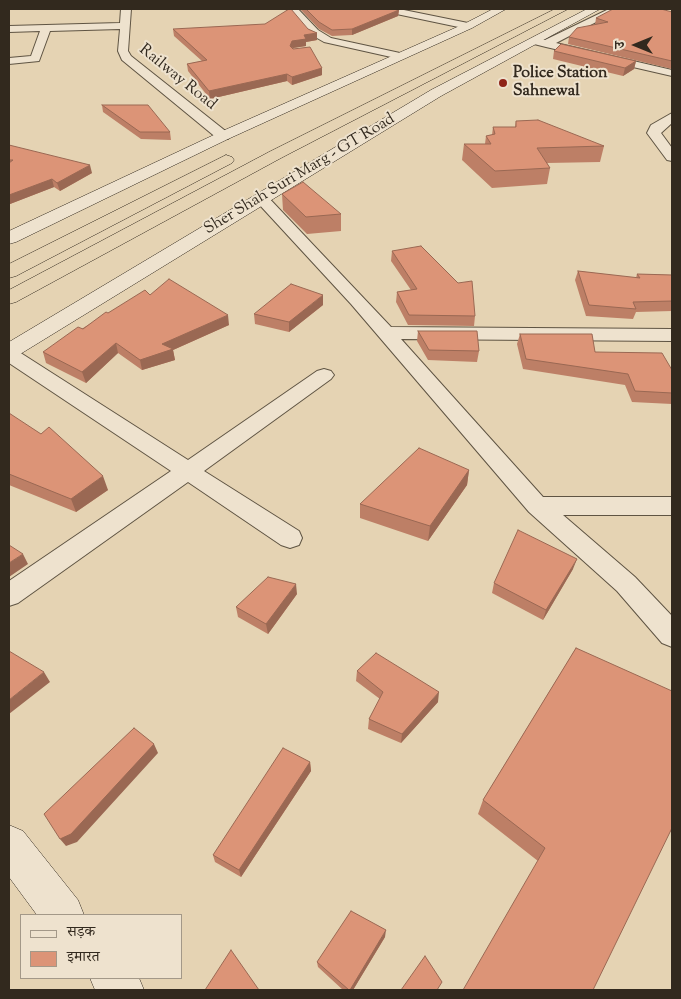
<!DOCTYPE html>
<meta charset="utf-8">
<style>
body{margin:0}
#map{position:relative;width:681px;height:999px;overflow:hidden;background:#e5d3b3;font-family:"Sorts Mill Goudy","Noto Serif Devanagari",serif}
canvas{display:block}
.frame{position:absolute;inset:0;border:10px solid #32291e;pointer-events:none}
.legend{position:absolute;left:20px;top:914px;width:162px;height:65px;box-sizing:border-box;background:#eee2ce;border:1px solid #a39888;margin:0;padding:6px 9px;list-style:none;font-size:15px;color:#32291e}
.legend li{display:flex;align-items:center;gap:10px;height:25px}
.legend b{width:25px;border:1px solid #a39888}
.north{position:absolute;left:611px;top:20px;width:50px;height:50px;-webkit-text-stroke:4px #eee2ce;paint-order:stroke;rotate:270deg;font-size:14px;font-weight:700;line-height:20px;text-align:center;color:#32291e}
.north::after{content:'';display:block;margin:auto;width:18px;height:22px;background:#32291e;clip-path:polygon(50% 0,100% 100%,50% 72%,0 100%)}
</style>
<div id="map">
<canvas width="681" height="999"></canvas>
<div class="frame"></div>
<ul class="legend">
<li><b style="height:6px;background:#eee2ce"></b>सड़क</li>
<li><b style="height:14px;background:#dc9477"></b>इमारत</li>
</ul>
<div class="north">उ</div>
</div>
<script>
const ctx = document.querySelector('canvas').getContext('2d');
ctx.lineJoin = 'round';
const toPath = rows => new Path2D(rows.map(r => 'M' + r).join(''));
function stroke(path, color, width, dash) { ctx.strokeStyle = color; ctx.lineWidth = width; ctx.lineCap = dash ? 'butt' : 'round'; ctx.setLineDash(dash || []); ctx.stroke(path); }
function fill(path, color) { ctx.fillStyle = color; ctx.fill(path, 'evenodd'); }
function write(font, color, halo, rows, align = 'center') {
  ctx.font = font + ' "Sorts Mill Goudy",serif'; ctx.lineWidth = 4; ctx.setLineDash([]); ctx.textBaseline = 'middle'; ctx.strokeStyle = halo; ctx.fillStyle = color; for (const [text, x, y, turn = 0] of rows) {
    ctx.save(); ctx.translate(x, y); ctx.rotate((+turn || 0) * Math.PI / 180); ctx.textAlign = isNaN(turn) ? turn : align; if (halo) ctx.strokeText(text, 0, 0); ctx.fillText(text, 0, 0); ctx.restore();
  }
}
const street = toPath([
 [121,9,131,9,128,51,131,56,228,133,230,136,228,139,218,139,122,60,118,51,120,29,50,31,39,61,9,64,9,58,31,56,40,31,9,32,9,26,120,23,121,9],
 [288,9,298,9,318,30,331,38,400,53,405,56,400,59,324,42,310,34,288,9],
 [382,9,399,9,468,23,473,26,468,29,387,12,382,9],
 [609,9,621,9,556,43,672,70,672,76,546,47,530,43,529,41,534,38,545,40,609,9],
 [672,113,672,123,661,133,672,148,672,161,667,160,647,133,651,125,672,113],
 [261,194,266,195,391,327,672,329,672,341,401,339,543,497,672,497,672,515,563,515,635,577,672,616,672,647,662,643,617,591,529,512,351,304,256,201,254,198,256,195,261,194],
 [9,348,16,350,188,460,317,371,324,369,331,371,334,375,331,379,204,471,299,531,302,538,299,545,290,548,281,545,188,482,18,603,9,606,9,581,171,471,9,363,9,348]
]);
const secondary = toPath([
 [493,9,506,9,472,28,228,139,16,242,9,244,9,231,218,133,464,24,493,9],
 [587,9,600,9,441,96,17,356,9,358,9,342,431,90,587,9],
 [9,825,23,831,78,900,84,915,37,915,9,877,9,825],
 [90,978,139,978,144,990,95,990,90,978]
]);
const highway = toPath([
 [555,9,568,9,281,158,16,302,9,304,9,290,269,152,555,9],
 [226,155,232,157,234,160,232,163,16,276,9,278,9,264,226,155]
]);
stroke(street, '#5f5443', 2);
stroke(secondary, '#32291e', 1);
stroke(highway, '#32291e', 1);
fill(street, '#eee2ce');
fill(secondary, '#eee2ce');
fill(highway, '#e5d3b3');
fill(toPath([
 [300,9,391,9,399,10,398,16,352,35,332,36,319,29],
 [672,12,672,69,568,44,569,37,595,25,596,18],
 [173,29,308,29,317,33,317,40,306,42,306,46,293,48,322,68,322,75,292,85,287,81,210,99,188,71,187,64,202,61,174,36],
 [554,51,636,61,634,69,623,76,553,59],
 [102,105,170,132,171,140,141,139,103,112],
 [516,121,604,146,600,162,547,163,550,168,547,184,492,188,462,160,464,144,485,144,486,136,492,135,493,127,515,127],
 [9,145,92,173,60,191,54,187,10,204,9,203],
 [282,194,341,214,341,231,307,234,283,210],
 [392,251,475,316,474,326,408,325,396,302,397,292,411,290,391,261],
 [578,271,636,278,637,274,672,275,672,311,636,312,633,319,586,316,575,280],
 [150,295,229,325,173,350,175,360,142,370,118,353,86,383,46,363,43,352,108,313],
 [323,305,289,332,255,324,254,314],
 [418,331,479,351,477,362,428,360,417,341],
 [520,334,672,370,672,404,632,402,625,385,523,369,517,344],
 [9,413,108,490,76,512,9,485],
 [469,470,467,485,428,541,360,518,360,504],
 [573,569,543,620,492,593,494,583],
 [297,594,268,634,238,617,236,607],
 [576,648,593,990,538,861,478,814,483,800],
 [357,671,438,702,401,743,368,729,369,719,380,699,356,681],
 [310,762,311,771,241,877,215,862,213,855],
 [385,937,353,990,343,990,318,967,317,962]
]), '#bd7f66');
fill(toPath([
 [399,10,398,16,352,35,352,29],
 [317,33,317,40,306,42,306,46,293,48,290,46,292,41,304,35],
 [636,61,634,69,623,76,625,68],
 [322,68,322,75,292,85,292,77],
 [287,74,287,81,210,99,209,91],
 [90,165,92,173,60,191,57,183],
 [52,179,54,187,10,204,9,199,9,195],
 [323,295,323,305,289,332,289,322],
 [228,315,229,325,173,350,175,360,142,370,140,360,162,344],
 [116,343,118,353,86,383,82,372],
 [469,470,467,485,428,541,430,526],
 [103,476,108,490,76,512,71,499],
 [23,554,28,564,9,577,9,563],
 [577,559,573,569,543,620,546,610],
 [296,584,297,594,268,634,266,624],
 [44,672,50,682,9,714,9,700],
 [439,692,438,702,401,743,402,734],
 [154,744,158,753,77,842,66,846,60,839],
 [310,762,311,771,241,877,239,870],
 [386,930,385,937,353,990,350,990]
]), '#9a6853');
const building = toPath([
 [289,9,291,9,308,29,317,33,304,35,306,39,292,41,290,46,293,49,310,47,322,68,292,77,287,74,209,91,187,64,207,60,173,29,265,24,289,9],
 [306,9,391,9,399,10,352,29,332,30,319,22,306,9],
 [613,9,661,9,672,12,672,61,569,37,577,28,608,22,596,18,613,9],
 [561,44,636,61,625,68,554,51,561,44],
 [102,105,148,105,170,132,140,132,102,105],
 [538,120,604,146,537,148,550,168,495,171,464,144,491,144,486,136,495,134,493,127,516,127,516,121,538,120],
 [9,145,90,165,57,183,52,179,9,195,9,163,13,160,9,160,9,145],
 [303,182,341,214,306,217,282,194,303,182],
 [421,246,458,283,472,281,475,316,409,315,397,292,417,289,392,251,421,246],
 [578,271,640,278,637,274,672,275,672,301,633,302,636,309,589,305,578,271],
 [169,279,228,315,162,344,173,349,140,360,116,343,82,372,43,352,78,327,83,329,106,312,108,313,145,290,150,295,169,279],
 [291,284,323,295,289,322,254,314,291,284],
 [418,331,477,331,479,351,429,350,418,331],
 [520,334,592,334,595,352,662,353,672,370,672,393,635,391,628,374,526,359,520,334],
 [9,413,41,434,49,427,103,476,71,499,9,474,9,413],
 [419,448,469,470,430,526,360,504,419,448],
 [518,530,577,559,546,610,494,583,518,530],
 [9,545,23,554,9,563,9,545],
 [268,577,296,584,266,624,236,607,268,577],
 [576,648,672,691,672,828,593,990,463,990,545,848,483,800,576,648],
 [9,651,44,672,9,700,9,651],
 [376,653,439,692,402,734,369,719,383,692,357,671,376,653],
 [134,728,154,744,71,834,60,839,44,814,134,728],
 [283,748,310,762,239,870,213,855,283,748],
 [351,911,386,930,350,990,349,990,317,962,351,911],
 [231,950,259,990,205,990,231,950],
 [425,956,442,982,437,990,401,990,425,956]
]);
fill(building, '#dc9477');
stroke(building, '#9a6853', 1);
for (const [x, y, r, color] of [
 [503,83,5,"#8f2418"]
]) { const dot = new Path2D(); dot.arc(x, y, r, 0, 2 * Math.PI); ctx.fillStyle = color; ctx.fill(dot); stroke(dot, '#eee2ce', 2); }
write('bold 16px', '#32291e', '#eee2ce', [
 ["Police Station",513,74],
 ["Sahnewal",513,92]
], 'left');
write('16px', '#32291e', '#eee2ce', [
 ["Railway Road",177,78,39],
 ["Sher Shah Suri Marg - GT Road",300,175,-31]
]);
</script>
